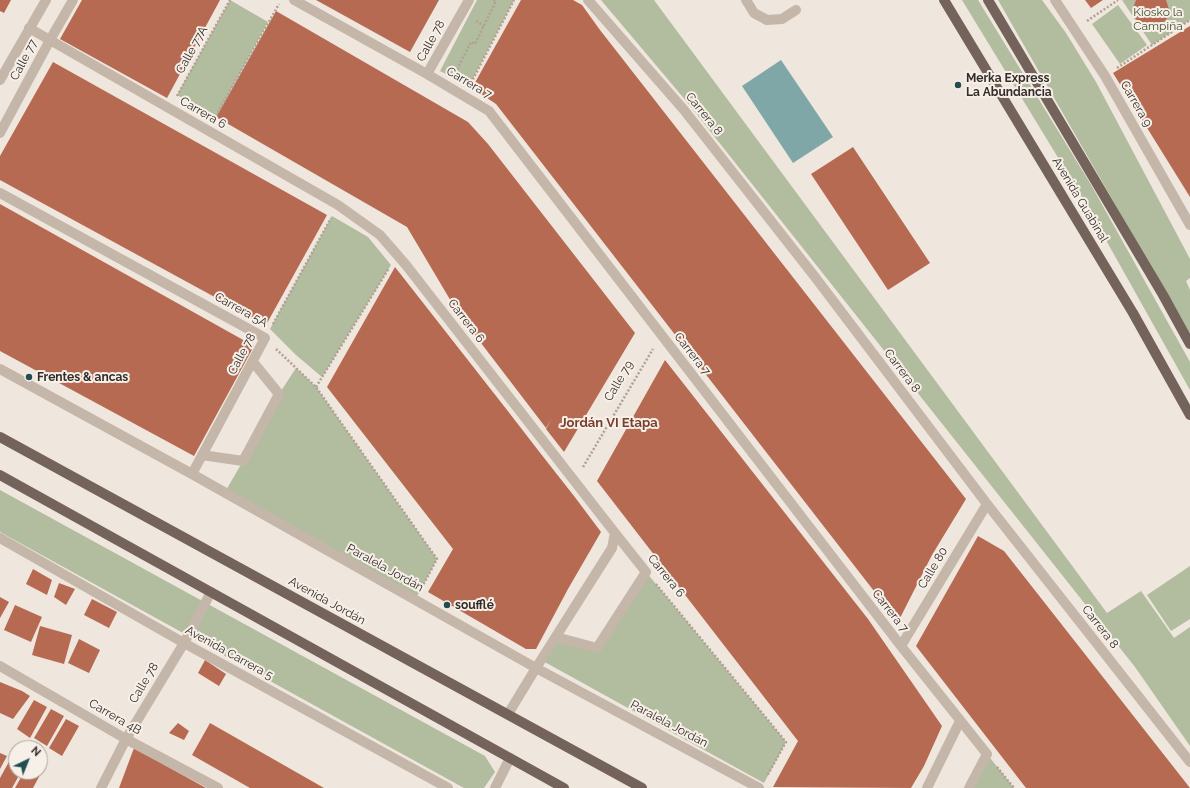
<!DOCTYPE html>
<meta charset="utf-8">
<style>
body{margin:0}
#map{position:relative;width:1190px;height:788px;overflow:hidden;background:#efe6dd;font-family:Raleway,sans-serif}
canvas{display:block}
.north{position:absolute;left:8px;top:740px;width:40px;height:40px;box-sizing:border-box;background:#f7f0e8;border:1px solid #a9a29c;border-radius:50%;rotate:43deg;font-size:11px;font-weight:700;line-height:16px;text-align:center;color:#342c29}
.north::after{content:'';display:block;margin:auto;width:14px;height:18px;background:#234e50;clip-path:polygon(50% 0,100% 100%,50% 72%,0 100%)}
</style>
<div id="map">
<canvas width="1190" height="788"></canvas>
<div class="north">N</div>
</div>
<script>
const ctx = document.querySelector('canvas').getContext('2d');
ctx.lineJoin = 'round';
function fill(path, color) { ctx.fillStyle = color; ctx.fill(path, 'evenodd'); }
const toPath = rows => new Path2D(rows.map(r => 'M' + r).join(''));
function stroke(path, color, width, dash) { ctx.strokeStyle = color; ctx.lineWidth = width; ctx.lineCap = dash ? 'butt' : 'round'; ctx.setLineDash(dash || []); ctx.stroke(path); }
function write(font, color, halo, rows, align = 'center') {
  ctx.font = font + ' Raleway,sans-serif'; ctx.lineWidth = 4; ctx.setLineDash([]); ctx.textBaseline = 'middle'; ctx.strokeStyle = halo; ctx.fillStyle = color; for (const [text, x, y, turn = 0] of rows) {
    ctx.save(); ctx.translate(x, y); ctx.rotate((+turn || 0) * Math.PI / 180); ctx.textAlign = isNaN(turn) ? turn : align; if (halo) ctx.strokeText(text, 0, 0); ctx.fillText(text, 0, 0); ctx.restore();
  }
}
fill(toPath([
 [230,0,268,22,216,117,177,95],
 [477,0,514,0,469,86,440,71],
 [601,0,654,0,1107,613,1141,591,1174,638,1190,627,1190,746,1135,667,687,102],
 [962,0,978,0,1090,183,1190,362,1190,390,1079,192],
 [998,0,1042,0,1066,33,1096,82,1190,259,1190,278,1186,281,1190,290,1190,335],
 [1122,0,1190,0,1190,20,1152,45],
 [1118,5,1147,45,1120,64,1092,24],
 [332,216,368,237,391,265,322,377,296,355,270,329],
 [296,368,316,387,437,559,415,600,225,492,243,461,279,394],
 [0,490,485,756,495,772,484,788,464,788,0,532],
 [1190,566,1190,619,1171,631,1147,595],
 [646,572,786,742,764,783,541,660,556,637,597,648],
 [987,754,1014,788,969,788]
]), '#b2bc9e');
fill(toPath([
 [781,60,833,137,793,163,742,86]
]), '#7fa7a8');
fill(toPath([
 [0,0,11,0,4,13,0,11],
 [82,0,220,0,167,98,60,39],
 [316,0,439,0,410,52],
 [521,0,573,0,582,5,600,30,966,499,932,555,898,622,496,104,472,88],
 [1085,0,1103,0,1091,8],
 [1136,0,1166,0,1169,9,1169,15,1166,20,1157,27,1151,27,1145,26,1140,24,1136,19,1134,14,1133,8],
 [276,11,468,122,488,144,635,333,564,452,546,429,552,418,546,428,458,313,407,227,216,117],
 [1190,26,1190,197,1113,73],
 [53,62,327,215,266,325,0,180,0,156],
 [853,147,930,263,888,290,811,174],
 [0,204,254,346,194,456,0,351],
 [395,267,507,410,541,454,574,496,601,532,568,589,536,649,526,649,428,592,453,549,327,387],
 [665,360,868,619,942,726,924,766,911,788,773,787,798,741,597,481],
 [978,536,1004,551,1190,788,1026,788,916,646],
 [33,569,52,580,47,595,26,584],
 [59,583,75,589,66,605,54,597],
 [0,597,9,602,0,618],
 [92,599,117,612,109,628,84,615],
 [15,605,42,617,31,642,4,630],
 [40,626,72,635,64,664,32,655],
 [79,639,100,650,89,673,68,663],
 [205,660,226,674,219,686,198,673],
 [0,682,22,691,30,696,13,719,0,713],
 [34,700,47,707,30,738,17,729],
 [51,709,64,716,47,746,34,738],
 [66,719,79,726,62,756,49,748],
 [178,723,189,731,184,740,169,733],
 [210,723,324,788,250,788,192,755],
 [134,748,206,788,119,788],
 [0,753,7,756,0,769],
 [11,758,16,761,16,772,21,772,12,788,0,788,0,778],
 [24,772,34,772,40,775,33,788,15,788]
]), '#b76a52');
stroke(toPath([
 [476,21,484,26],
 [1087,21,1118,0],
 [1117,68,1190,20],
 [455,73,471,42,475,44,496,1,493,0],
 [471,83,514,0],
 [177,96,230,0],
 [216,116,279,4],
 [273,324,331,218],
 [276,349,316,387,437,559,422,587],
 [316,387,389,268],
 [583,467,653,349],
 [656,584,786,742,767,776],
 [997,767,1014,788]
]), '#b1a094', 2.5, [2, 2]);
stroke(toPath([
 [294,0,427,74,489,111,901,646,987,754,969,788],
 [588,0,684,110,815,277,987,504,1190,762],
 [746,0,754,13,767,20,782,19,796,10],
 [1055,0,1105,76,1190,225],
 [29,28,338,205,380,235,406,265,615,533,646,572,597,648,556,637],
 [427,74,469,0],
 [0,80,46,0],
 [0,133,50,40,73,0],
 [0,193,265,338,192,474],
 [0,369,192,474,536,668,759,788],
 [202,455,243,461,279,394,253,362],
 [0,538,184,643,448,788],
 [901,646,987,504],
 [0,666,126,739,218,788],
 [508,714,536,668,612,548,615,533],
 [101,788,126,739,184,643,211,592],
 [495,788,510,758],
 [927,788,960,721]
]), '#c5b6aa', 10);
stroke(toPath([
 [944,0,1133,313,1190,415],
 [988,0,1163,295,1190,344],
 [0,437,642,788],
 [0,475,564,788]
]), '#74635b', 10);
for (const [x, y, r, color] of [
 [958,85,4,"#234e50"],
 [29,377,4,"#234e50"],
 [447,605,4,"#234e50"]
]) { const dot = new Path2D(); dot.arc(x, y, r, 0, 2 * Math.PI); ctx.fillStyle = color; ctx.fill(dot); stroke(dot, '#f7f0e8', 1.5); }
write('12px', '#444f2f', '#f7f0e8', [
 ["Kiosko la",1158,12],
 ["Campiña",1158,26]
]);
write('12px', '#342c29', '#f7f0e8', [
 ["Calle 78",431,41,-61],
 ["Calle 77A",192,50,-61],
 ["Calle 77",24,60,-62],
 ["Carrera 7",469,83,31],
 ["Carrera 9",1136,104,60],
 ["Carrera 6",203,113,30],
 ["Carrera 8",704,114,51],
 ["Avenida Guabinal",1080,200,59],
 ["Carrera 5A",241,310,29],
 ["Carrera 6",466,321,52],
 ["Calle 78",242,354,-62],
 ["Carrera 7",692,354,52],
 ["Carrera 8",902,371,53],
 ["Calle 79",619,381,-59],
 ["Paralela Jordán",385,568,29],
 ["Calle 80",933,568,-59],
 ["Carrera 6",666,576,51],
 ["Avenida Jordán",327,601,29],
 ["Carrera 7",890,611,52],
 ["Carrera 8",1100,627,52],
 ["Avenida Carrera 5",229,653,29],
 ["Calle 78",144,683,-59],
 ["Carrera 4B",115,717,30],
 ["Paralela Jordán",669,724,28]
]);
write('bold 12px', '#342c29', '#f7f0e8', [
 ["Merka Express",966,78],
 ["La Abundancia",966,92],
 ["Frentes & ancas",37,377],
 ["soufflé",455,605]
], 'left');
write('bold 13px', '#793d2c', '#f7f0e8', [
 ["Jordán VI Etapa",609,423]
]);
</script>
